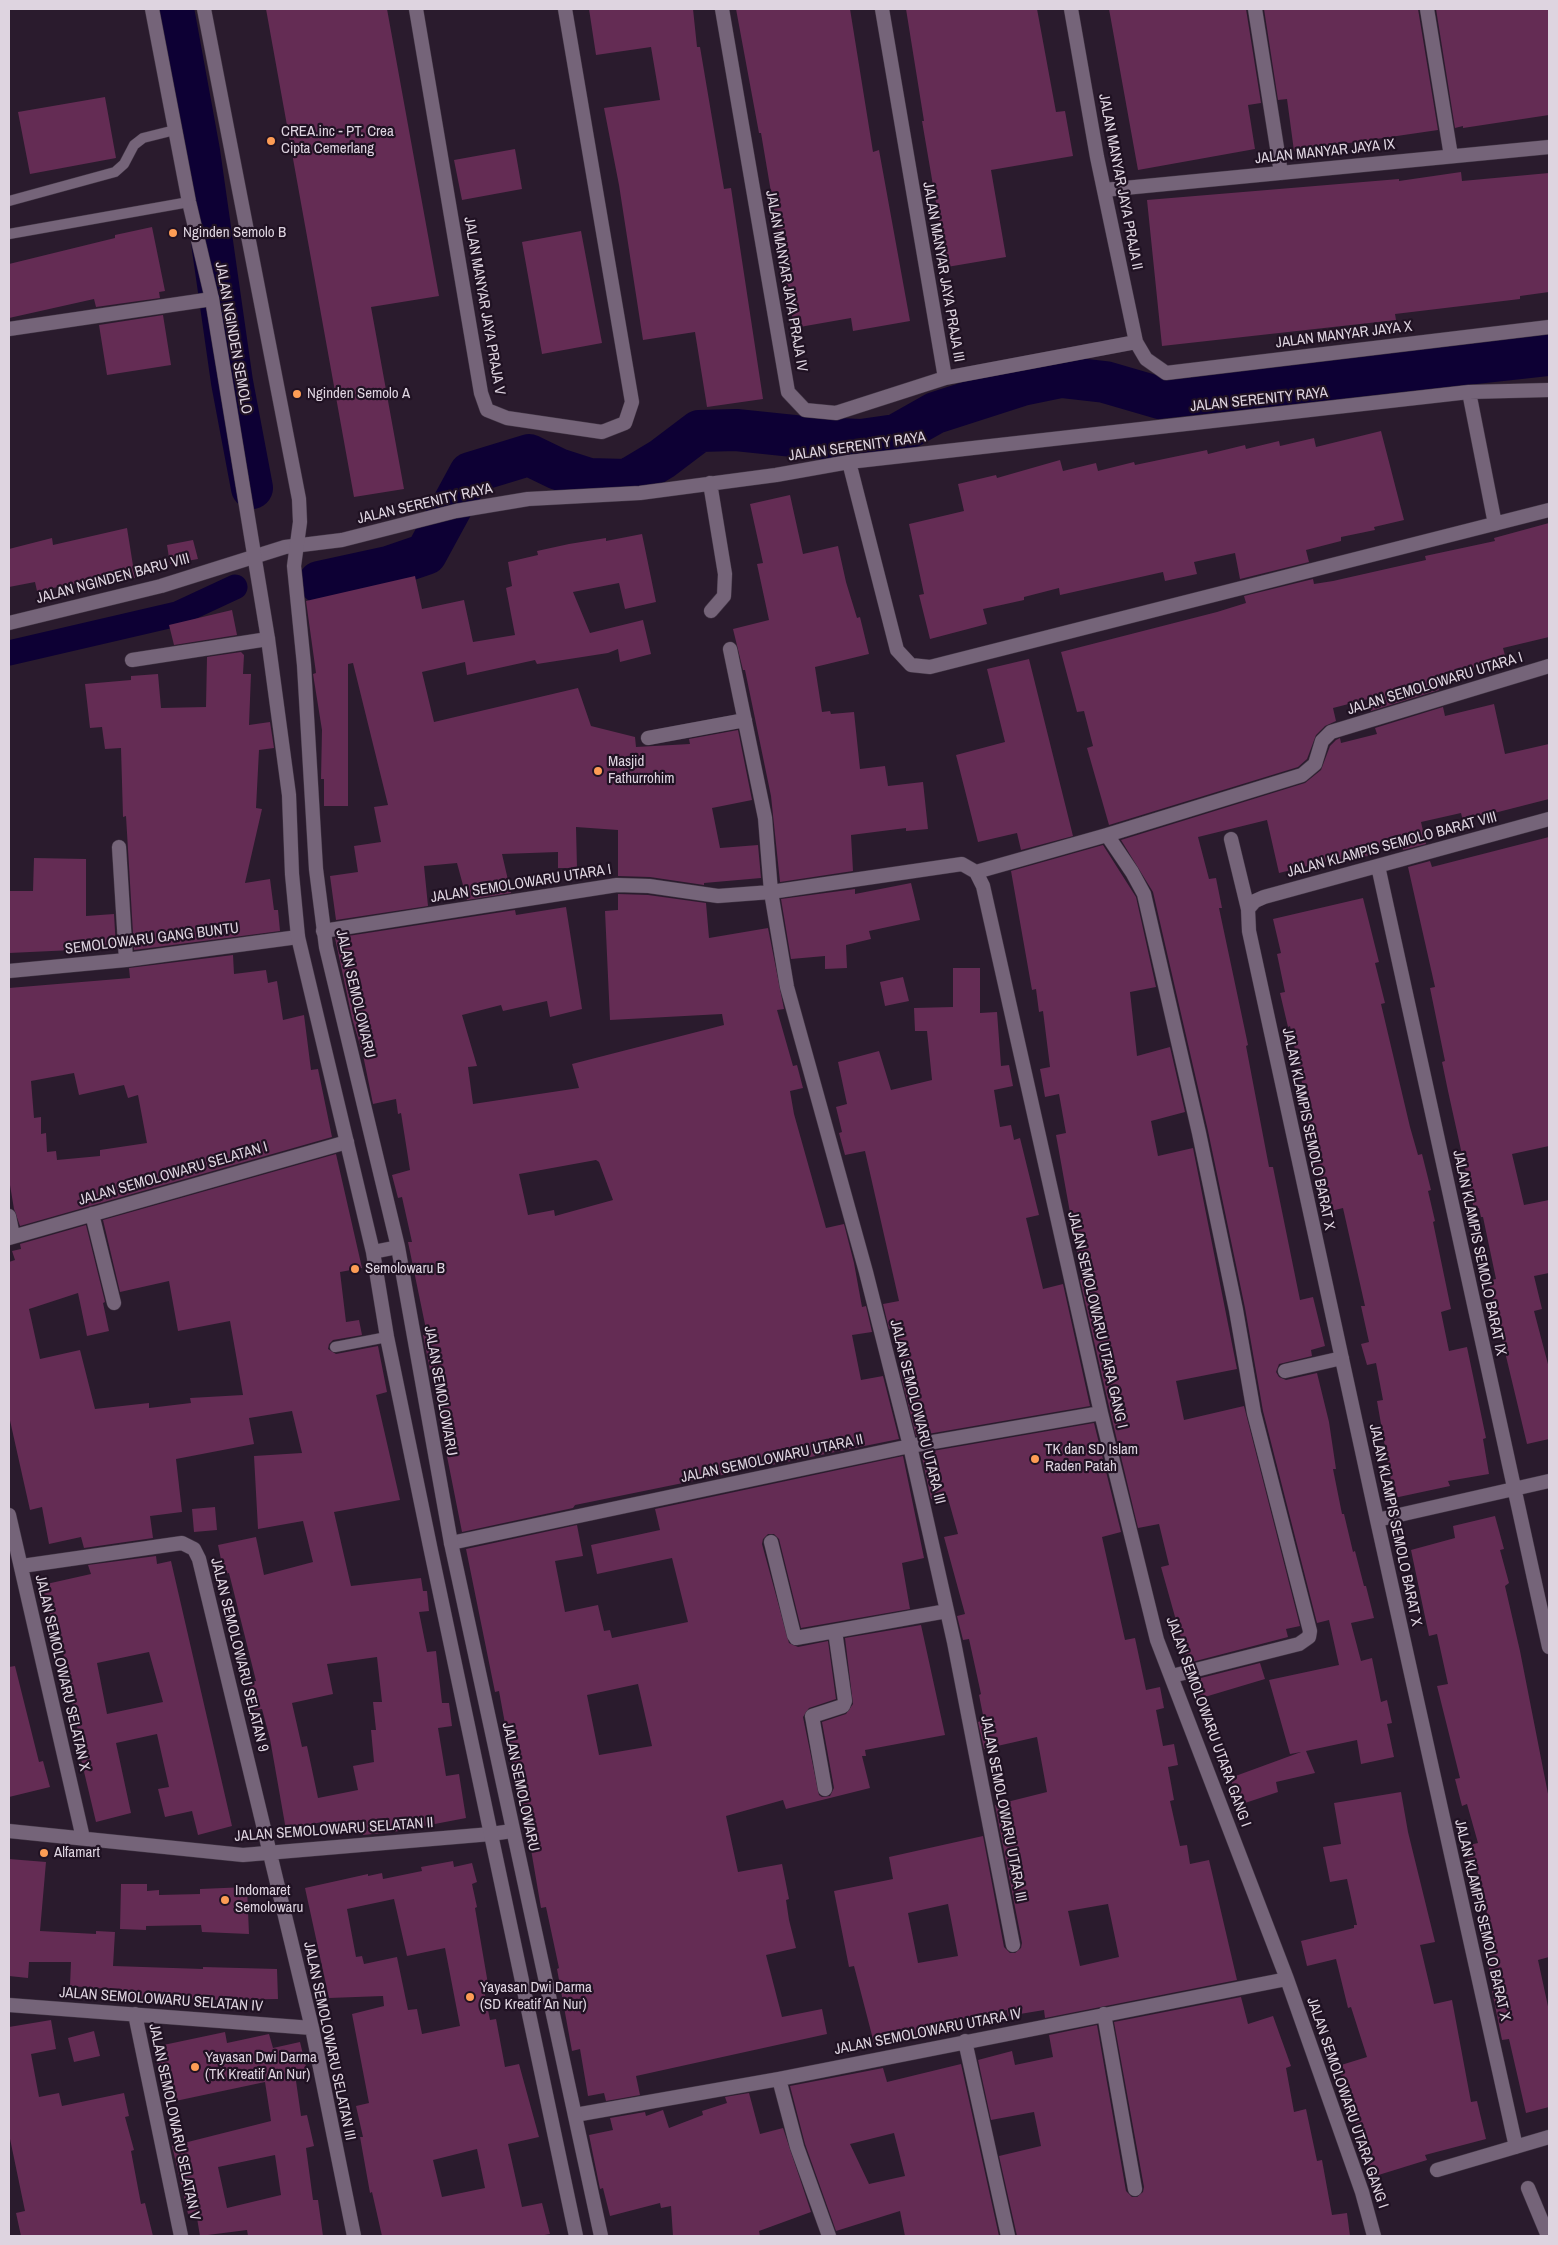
<!DOCTYPE html>
<style>
body{margin:0}
#map{position:relative;width:1558px;height:2245px;overflow:hidden;background:#2a1b2d;font-family:"Archivo Narrow",sans-serif}
canvas{display:block}
.frame{position:absolute;inset:0;border:10px solid #ded4e0;pointer-events:none}
</style>
<div id="map">
<canvas width="1558" height="2245"></canvas>
<div class="frame"></div>
</div>
<script>
const ctx = document.querySelector('canvas').getContext('2d');
ctx.lineJoin = 'round';
const toPath = rows => new Path2D(rows.map(r => 'M' + r).join(''));
function stroke(path, color, width, dash) { ctx.strokeStyle = color; ctx.lineWidth = width; ctx.lineCap = dash ? 'butt' : 'round'; ctx.setLineDash(dash || []); ctx.stroke(path); }
function fill(path, color) { ctx.fillStyle = color; ctx.fill(path, 'evenodd'); }
function write(font, color, halo, rows, align = 'center') {
  ctx.font = font + ' "Archivo Narrow",sans-serif'; ctx.lineWidth = 4.5; ctx.setLineDash([]); ctx.textBaseline = 'middle'; ctx.strokeStyle = halo; ctx.fillStyle = color; for (const [text, x, y, turn = 0] of rows) {
    ctx.save(); ctx.translate(x, y); ctx.rotate((+turn || 0) * Math.PI / 180); ctx.textAlign = isNaN(turn) ? turn : align; if (halo) ctx.strokeText(text, 0, 0); ctx.fillText(text, 0, 0); ctx.restore();
  }
}
stroke(toPath([
 [9,653,177,614,235,587]
]), '#0d0034', 25);
stroke(toPath([
 [173,9,199,151,232,382,252,488],
 [319,582,388,567,426,554,470,473,529,455,558,469,589,479,627,480,662,459,699,431,736,430,813,438,861,440,896,435,935,413,1022,385,1061,377,1105,382,1160,398,1549,355]
]), '#0d0034', 42);
fill(toPath([
 [266,9,387,9,439,296,371,307,404,489,354,497],
 [589,9,693,9,697,47,700,47,724,189,731,188,763,399,707,407,695,332,643,340,619,185,604,108,660,100,651,47,596,55],
 [736,9,850,9,873,152,879,150,910,321,853,331,851,318,794,328,761,133,759,133],
 [906,9,1037,9,1056,112,1065,111,1073,156,991,170,1006,257,947,267,922,121,924,121],
 [1109,9,1246,9,1261,103,1248,105,1255,149,1138,170],
 [1264,9,1418,9,1438,130,1294,151,1287,99,1278,100],
 [1436,9,1549,9,1549,115,1463,128,1463,126,1455,128],
 [105,97,116,158,30,174,18,112],
 [515,149,522,189,462,200,454,160],
 [1461,172,1462,181,1549,173,1549,292,1520,296,1520,299,1395,314,1396,320,1162,346,1147,200,1399,179,1399,181],
 [152,227,165,291,159,292,160,298,96,307,94,299,9,318,9,264,115,238,115,235],
 [581,231,602,343,542,354,522,242],
 [163,315,171,365,107,375,99,325],
 [1381,431,1404,520,1374,527,1375,530,1341,537,1341,541,1306,550,1309,562,1240,579,1235,553,1194,562,1197,574,1165,581,1163,572,1060,595,1059,588,1024,597,1024,600,983,609,987,624,930,639,919,595,924,594,909,524,964,511,958,484,996,475,997,478,1060,460,1063,471,1096,463,1098,471,1134,462,1135,465,1207,450,1208,454,1245,445,1246,449,1279,441,1280,446,1314,438,1316,447],
 [790,495,803,554,838,546,846,582,857,618,860,617,869,654,815,667,822,712,830,711,831,714,854,712,860,769,885,766,888,786,923,782,928,829,906,831,906,828,851,835,853,871,780,882,771,796,745,670,743,670,733,629,769,620,757,564,763,563,750,504],
 [1549,523,1549,637,1503,648,1507,663,1481,670,1480,666,1436,677,1439,690,1371,711,1368,699,1333,708,1336,721,1325,726,1316,735,1307,759,1298,767,1109,825,1087,748,1093,746,1084,711,1077,712,1061,652,1217,612,1246,603,1244,596,1313,579,1314,584,1333,581,1426,560,1425,556,1495,541,1494,538],
 [127,528,135,578,81,588,80,583,37,591,35,582,9,587,9,549,52,538,53,545],
 [642,534,656,602,625,609,619,583,573,592,590,633,643,620,651,654,620,662,618,649,608,653,537,664,535,660,467,675,465,662,422,672,434,722,578,688,591,726,635,737,636,747,690,744,689,739,738,730,752,800,712,808,720,848,758,845,761,878,704,883,704,885,650,877,618,876,618,830,576,827,577,868,558,868,558,852,502,854,511,893,467,900,457,863,424,866,428,906,336,920,330,876,358,872,354,846,381,842,374,807,388,805,353,663,348,664,348,806,324,806,324,779,321,779,322,730,313,674,316,673,306,601,415,576,422,609,464,600,473,642,515,635,506,588,512,586,508,562,538,555,537,551,569,544,606,538,606,541],
 [193,540,198,559,170,564,167,545],
 [232,610,237,635,174,645,169,625],
 [241,652,244,655,243,674,251,674,249,725,270,722,274,748,259,750,256,808,262,809,245,883,270,879,274,910,278,910,280,931,134,950,126,816,123,817,121,748,105,749,102,727,90,728,85,684,131,680,131,676,158,674,161,708,206,707,207,657],
 [1029,659,1073,836,1021,850,1017,833,978,842,956,755,1005,742,987,669],
 [1494,704,1505,754,1549,744,1549,799,1463,821,1461,813,1421,822,1426,844,1403,850,1401,841,1366,849,1368,856,1332,862,1332,860,1279,873,1267,820,1198,837,1209,879,1216,878,1222,908,1219,908,1248,1045,1246,1046,1269,1167,1273,1167,1300,1300,1313,1297,1325,1346,1311,1350,1312,1356,1279,1364,1276,1372,1279,1377,1286,1380,1317,1373,1329,1422,1336,1469,1333,1469,1342,1514,1344,1514,1353,1552,1355,1551,1364,1586,1366,1586,1374,1618,1351,1623,1361,1661,1372,1658,1381,1702,1387,1700,1392,1723,1387,1724,1394,1757,1361,1764,1357,1740,1306,1751,1315,1773,1276,1782,1278,1792,1239,1805,1230,1778,1301,1752,1290,1754,1269,1680,1339,1665,1329,1620,1317,1623,1263,1411,1245,1308,1208,1131,1153,892,1121,840,1305,783,1321,770,1330,746,1336,740,1340,738,1341,743,1377,734,1375,728,1443,707,1445,716],
 [1549,837,1549,1146,1512,1154,1524,1205,1549,1200,1549,1273,1534,1276,1542,1309,1534,1311,1549,1368,1549,1439,1527,1444,1488,1281,1496,1279,1483,1217,1481,1217,1479,1208,1474,1209,1448,1091,1442,1062,1445,1061,1430,988,1435,987,1408,867,1430,861,1432,867],
 [1103,845,1136,897,1156,987,1130,992,1137,1056,1170,1047,1185,1112,1151,1121,1158,1156,1193,1148,1237,1369,1176,1381,1184,1420,1244,1406,1300,1626,1286,1629,1288,1637,1188,1663,1161,1567,1169,1565,1159,1524,1138,1528,1110,1411,1080,1280,1082,1279,1056,1135,1066,1133,1059,1094,1045,1097,1040,1069,1050,1067,1043,1011,1039,1012,1036,989,1032,990,1011,871],
 [34,858,86,859,86,916,114,914,116,948,9,953,9,891,33,891],
 [911,883,920,920,869,931,871,939,846,945,847,968,825,969,825,956,791,959,781,899,855,889,855,894],
 [618,894,648,895,706,903,709,938,768,928,784,1009,777,1010,793,1066,797,1065,803,1088,790,1091,794,1114,826,1228,844,1224,854,1263,862,1307,866,1306,872,1332,852,1335,861,1380,883,1376,899,1439,575,1505,573,1508,462,1532,423,1335,427,1334,408,1242,412,1242,402,1197,398,1198,392,1175,410,1170,401,1113,398,1114,396,1099,373,1104,363,1055,352,1018,335,938,515,910,516,915,566,907,582,1009,550,1017,547,1001,503,1011,501,1005,462,1015,477,1066,468,1067,473,1104,579,1088,572,1064,724,1025,722,1014,610,1020,605,911,618,910],
 [596,1160,599,1162,613,1200,555,1216,554,1210,528,1215,519,1174],
 [1363,898,1379,962,1375,963,1385,1003,1381,1004,1410,1127,1418,1155,1422,1154,1431,1190,1428,1191,1435,1221,1433,1222,1451,1309,1441,1312,1449,1351,1467,1347,1486,1438,1483,1439,1489,1474,1448,1481,1450,1486,1394,1498,1377,1401,1383,1400,1376,1363,1367,1365,1361,1344,1369,1342,1361,1306,1365,1306,1343,1208,1327,1212,1319,1176,1314,1177,1309,1152,1315,1150,1306,1115,1300,1084,1302,1083,1290,1026,1288,1027,1280,993,1285,992,1277,954,1281,953,1273,919],
 [233,955,234,974,266,970,268,983,277,981,283,1020,304,1015,311,1070,318,1069,332,1137,20,1226,14,1209,9,1179,9,988,130,978,129,968],
 [74,1073,79,1095,124,1085,128,1098,138,1095,147,1143,100,1150,100,1156,57,1160,56,1151,47,1152,46,1133,41,1134,41,1117,34,1118,31,1081],
 [953,968,980,968,980,1013,997,1012,1001,1066,1009,1065,1013,1086,994,1090,1000,1127,1011,1125,1014,1140,1020,1138,1039,1215,1026,1218,1043,1289,1063,1284,1090,1406,916,1436,900,1372,904,1371,894,1328,889,1329,883,1304,899,1301,865,1151,845,1155,839,1133,842,1132,836,1107,847,1104,838,1062,879,1051,891,1090,932,1080,927,1031,915,1031,914,1008,953,1007],
 [903,977,909,1001,885,1006,880,982],
 [336,1154,362,1268,340,1272,346,1322,359,1320,362,1335,333,1340,329,1344,328,1349,336,1354,378,1346,387,1392,376,1395,400,1500,334,1512,351,1586,421,1578,423,1591,427,1591,429,1611,419,1612,427,1652,436,1651,442,1703,449,1703,452,1726,438,1728,446,1776,459,1774,466,1818,393,1832,363,1835,361,1820,327,1826,326,1821,286,1830,270,1739,262,1709,254,1710,248,1682,256,1681,229,1573,224,1574,218,1545,256,1537,264,1575,313,1562,303,1521,258,1529,254,1456,302,1453,292,1411,249,1418,254,1444,176,1459,182,1512,150,1516,153,1538,84,1548,81,1537,49,1544,42,1507,30,1510,9,1416,9,1262,15,1260,12,1251,21,1249,20,1244,86,1225,105,1302,103,1303,109,1331,87,1336,78,1293,29,1309,40,1359,80,1350,95,1409,149,1403,149,1408,191,1403,190,1398,243,1395,230,1321,178,1331,169,1281,120,1292,103,1220],
 [377,1657,382,1702,373,1702,376,1730,371,1730,374,1762,353,1766,358,1790,318,1798,307,1746,302,1747,292,1703,333,1694,327,1664],
 [1094,1423,1121,1532,1102,1537,1125,1640,1135,1638,1146,1690,1160,1687,1164,1708,1156,1710,1163,1746,1174,1744,1178,1765,1168,1767,1174,1800,1170,1801,1180,1846,1187,1845,1190,1864,1209,1860,1237,1980,1045,2018,1044,2010,1008,2016,1007,2010,949,2021,951,2031,875,2047,854,1966,849,1967,834,1891,893,1879,889,1857,983,1836,1004,1947,1010,1953,1015,1953,1021,1948,1022,1943,995,1805,1047,1792,1037,1737,984,1749,978,1722,984,1720,979,1695,981,1694,969,1639,963,1640,957,1616,965,1614,944,1537,958,1534,947,1495,931,1499,921,1453],
 [948,1904,958,1956,918,1963,908,1913],
 [1108,1904,1119,1957,1080,1966,1068,1911],
 [903,1456,924,1558,902,1563,910,1609,801,1628,779,1539,774,1534,768,1534,763,1539,762,1544,789,1643,798,1647,828,1641,836,1699,809,1708,803,1717,819,1795,822,1797,830,1796,834,1788,822,1722,846,1714,853,1704,845,1638,921,1625,945,1735,865,1750,866,1756,862,1756,870,1788,786,1809,783,1800,726,1816,738,1872,782,1864,789,1899,786,1900,789,1920,796,1948,766,1955,782,2017,822,2009,827,2034,636,2076,640,2095,606,2101,604,2093,588,2096,580,2049,572,2051,557,1969,559,1968,546,1907,541,1908,527,1826,524,1827,499,1691,495,1692,466,1549,577,1525,583,1556,555,1561,565,1612,598,1605,604,1631,610,1630,612,1638,688,1622,672,1558,597,1574,591,1545,660,1530,655,1509],
 [638,1684,652,1746,599,1755,587,1695],
 [215,1507,217,1530,194,1532,192,1509],
 [1495,1516,1504,1549,1500,1550,1509,1583,1505,1586,1520,1651,1549,1799,1549,1957,1538,1960,1549,2011,1549,2107,1526,2113,1509,2039,1502,2040,1491,1986,1493,1986,1478,1920,1488,1918,1476,1865,1470,1867,1465,1846,1478,1843,1467,1804,1462,1806,1455,1779,1460,1778,1437,1686,1448,1684,1437,1634,1429,1636,1411,1550,1455,1538,1453,1526],
 [156,1556,157,1564,171,1561,232,1826,198,1835,192,1811,165,1817,158,1789,169,1787,157,1734,116,1743,131,1813,96,1822,81,1759,87,1758,76,1724,61,1641,57,1642,42,1585,91,1574,88,1565],
 [149,1652,163,1702,107,1714,97,1663],
 [1260,1663,1265,1679,1198,1699,1193,1680],
 [15,1666,39,1762,43,1761,50,1787,9,1797,9,1667],
 [1401,1792,1408,1832,1435,1942,1420,1945,1434,2004,1452,2000,1471,2102,1477,2101,1486,2139,1425,2155,1427,2160,1372,2177,1338,2066,1367,2057,1351,2007,1348,2008,1336,1959,1307,1966,1301,1941,1354,1928,1354,1925,1357,1925,1347,1879,1330,1882,1323,1847,1341,1844,1334,1803],
 [9,1859,46,1862,40,1931,96,1934,96,1931,115,1932,113,1966,203,1969,203,1967,277,1969,278,1999,202,2000,146,1996,146,2003,122,2002,122,1990,70,1986,71,1962,29,1962,28,1978,9,1976],
 [453,1861,454,1867,472,1863,477,1882,472,1884,477,1907,475,1908,488,1984,483,1985,490,2020,496,2019,505,2067,519,2064,539,2137,508,2144,522,2207,542,2203,550,2234,539,2236,382,2236,372,2192,370,2193,360,2137,363,2137,356,2106,369,2103,352,2014,384,2006,383,1996,329,1998,305,1888,368,1874,368,1876,382,1873,383,1879,422,1871,421,1867],
 [394,1899,407,1956,445,1948,460,2026,422,2034,417,2009,408,2010,397,1957,364,1964,362,1956,356,1957,347,1909],
 [477,2149,485,2188,442,2197,433,2160],
 [121,1884,147,1884,147,1891,159,1890,159,1895,200,1894,200,1889,247,1887,249,1934,202,1932,201,1925,146,1926,146,1930,120,1929],
 [1241,1997,1248,2024,1273,2016,1291,2066,1286,2068,1294,2112,1306,2109,1317,2161,1322,2160,1332,2215,1347,2213,1350,2236,1017,2236,999,2156,1041,2146,1034,2112,991,2120,978,2060,1012,2051,1015,2065,1053,2057,1049,2035,1097,2025,1126,2191,1132,2197,1137,2197,1143,2192,1144,2187,1114,2022],
 [51,2020,56,2049,31,2054,39,2097,59,2093,62,2106,124,2093,129,2116,125,2117,134,2150,131,2151,141,2204,145,2203,153,2236,21,2236,16,2213,25,2211,9,2134,9,2027],
 [94,2031,100,2056,74,2062,68,2038],
 [225,2032,227,2043,269,2034,273,2048,300,2042,307,2071,295,2074,301,2116,307,2115,314,2146,306,2148,313,2200,318,2200,323,2236,248,2236,247,2230,200,2236,196,2212,188,2214,172,2146,271,2121,265,2082,166,2103,154,2047],
 [275,2155,281,2195,227,2208,218,2167],
 [961,2064,999,2236,905,2236,900,2211,836,2231,805,2144,790,2086,883,2068,887,2082],
 [894,2133,905,2176,869,2184,850,2144],
 [749,2093,760,2134,783,2128,811,2212,759,2231,760,2236,673,2236,671,2206,661,2208,660,2203,610,2216,603,2188,600,2189,589,2135,613,2130,610,2118,645,2112,646,2116,663,2110,669,2128,703,2115,702,2111,727,2103,725,2097]
]), '#642c54');
const service = toPath([
 [9,201,115,172,124,164,134,145,143,138,175,130],
 [9,234,189,202],
 [335,1347,387,1337]
]);
const minor = toPath([
 [416,9,481,393,487,410,507,418,602,432,625,423,632,402,565,9],
 [722,9,788,392,805,410,836,413,945,378,1136,342],
 [882,9,945,378],
 [1071,9,1097,157,1136,342,1146,359,1166,373,1549,327],
 [1255,9,1281,173],
 [1427,9,1451,156],
 [1104,190,1549,147],
 [9,329,212,299],
 [1469,392,1495,524],
 [849,462,897,650,911,665,930,667,1549,510],
 [710,483,725,574,724,596,711,611],
 [9,623,161,586,285,547,342,540,456,511,528,499,640,493,776,475,849,462,1469,392,1549,390],
 [730,649,765,818,771,892,787,987,866,1272,910,1446,954,1642,1013,1945],
 [132,660,268,639],
 [648,738,745,720],
 [1107,835,1132,872,1144,894,1199,1133,1236,1310,1254,1413,1310,1631,1309,1637,1299,1644,1172,1676],
 [1231,839,1248,909,1249,931,1377,1520,1516,2147],
 [119,847,126,960],
 [1378,866,1549,1647],
 [976,872,1107,835,1302,775,1315,764,1322,741,1331,732,1549,666],
 [1248,909,1255,901,1264,897,1549,819],
 [323,931,617,885,649,886,718,896,771,892,962,864,976,872,983,886,1101,1413,1157,1640,1287,1979,1362,2192,1374,2236],
 [9,971,126,960,298,937],
 [92,1214,114,1303],
 [9,1216,13,1236],
 [9,1238,347,1142],
 [1285,1371,1342,1358],
 [9,1515,83,1838],
 [1377,1520,1549,1481],
 [771,1542,794,1635,796,1638,947,1611],
 [451,1543,910,1446,1101,1413],
 [22,1566,182,1543,194,1549,199,1559,312,2028,354,2236],
 [825,1789,812,1716,843,1706,845,1701,835,1631],
 [9,1831,243,1855,491,1834,512,1831],
 [9,2005,312,2028],
 [135,2014,181,2236],
 [1104,2014,1135,2189],
 [965,2041,1008,2236],
 [779,2079,797,2147,829,2236],
 [575,2115,779,2079,1287,1979],
 [1437,2170,1549,2137],
 [1528,2188,1548,2236]
]);
const secondary = toPath([
 [152,9,189,202,212,299,268,639,289,795,292,874,298,937,373,1252,387,1337,431,1551,576,2236],
 [204,9,299,499,300,522,294,566,304,665,316,869,326,947,398,1247,451,1543,601,2236],
 [373,1252,398,1247]
]);
stroke(service, '#433746', 11);
stroke(minor, '#433746', 15);
stroke(secondary, '#433746', 15);
stroke(service, '#756479', 10);
stroke(minor, '#756479', 14);
stroke(secondary, '#756479', 14);
for (const [x, y, r, color] of [
 [271,141,5,"#fd9c55"],
 [173,233,5,"#fd9c55"],
 [297,394,5,"#fd9c55"],
 [598,771,5,"#fd9c55"],
 [355,1269,5,"#fd9c55"],
 [1035,1459,5,"#fd9c55"],
 [44,1853,5,"#fd9c55"],
 [225,1900,5,"#fd9c55"],
 [470,1997,5,"#fd9c55"],
 [195,2067,5,"#fd9c55"]
]) { const dot = new Path2D(); dot.arc(x, y, r, 0, 2 * Math.PI); ctx.fillStyle = color; ctx.fill(dot); stroke(dot, '#201223', 2); }
write('15px', '#ded4e0', '#201223', [
 ["CREA.inc - PT. Crea",281,132],
 ["Cipta Cemerlang",281,149],
 ["Nginden Semolo B",183,233],
 ["Nginden Semolo A",307,394],
 ["Masjid",608,762],
 ["Fathurrohim",608,779],
 ["Semolowaru B",365,1269],
 ["TK dan SD Islam",1045,1450],
 ["Raden Patah",1045,1467],
 ["Alfamart",54,1853],
 ["Indomaret",235,1891],
 ["Semolowaru",235,1908],
 ["Yayasan Dwi Darma",480,1988],
 ["(SD Kreatif An Nur)",480,2005],
 ["Yayasan Dwi Darma",205,2058],
 ["(TK Kreatif An Nur)",205,2075]
], 'left');
write('15px', '#ded4e0', '#201223', [
 ["JALAN MANYAR JAYA IX",1325,152,-6],
 ["JALAN MANYAR JAYA PRAJA II",1120,182,79],
 ["JALAN MANYAR JAYA PRAJA III",943,272,80],
 ["JALAN MANYAR JAYA PRAJA IV",786,281,80],
 ["JALAN MANYAR JAYA PRAJA V",484,306,80],
 ["JALAN MANYAR JAYA X",1344,335,-7],
 ["JALAN NGINDEN SEMOLO",233,338,80],
 ["JALAN SERENITY RAYA",1259,400,-6],
 ["JALAN SERENITY RAYA",857,447,-8],
 ["JALAN SERENITY RAYA",425,504,-13],
 ["JALAN NGINDEN BARU VIII",113,579,-15],
 ["JALAN SEMOLOWARU UTARA I",1435,684,-17],
 ["JALAN KLAMPIS SEMOLO BARAT VIII",1392,845,-15],
 ["JALAN SEMOLOWARU UTARA I",521,884,-9],
 ["SEMOLOWARU GANG BUNTU",152,939,-7],
 ["JALAN SEMOLOWARU",355,994,77],
 ["JALAN KLAMPIS SEMOLO BARAT X",1308,1129,78],
 ["JALAN SEMOLOWARU SELATAN I",173,1174,-16],
 ["JALAN KLAMPIS SEMOLO BARAT IX",1479,1253,78],
 ["JALAN SEMOLOWARU UTARA GANG I",1097,1320,77],
 ["JALAN SEMOLOWARU",440,1391,80],
 ["JALAN SEMOLOWARU UTARA III",917,1412,76],
 ["JALAN SEMOLOWARU UTARA II",772,1459,-12],
 ["JALAN KLAMPIS SEMOLO BARAT X",1395,1525,78],
 ["JALAN SEMOLOWARU SELATAN 9",239,1655,76],
 ["JALAN SEMOLOWARU SELATAN X",62,1673,77],
 ["JALAN SEMOLOWARU UTARA GANG I",1208,1722,70],
 ["JALAN SEMOLOWARU",520,1787,78],
 ["JALAN SEMOLOWARU UTARA III",1003,1809,79],
 ["JALAN SEMOLOWARU SELATAN II",334,1830,-4],
 ["JALAN KLAMPIS SEMOLO BARAT X",1482,1920,77],
 ["JALAN SEMOLOWARU SELATAN IV",161,2000,4],
 ["JALAN SEMOLOWARU UTARA IV",928,2032,-11],
 ["JALAN SEMOLOWARU SELATAN III",329,2041,78],
 ["JALAN SEMOLOWARU UTARA GANG I",1347,2103,71],
 ["JALAN SEMOLOWARU SELATAN V",174,2122,78]
]);
</script>
